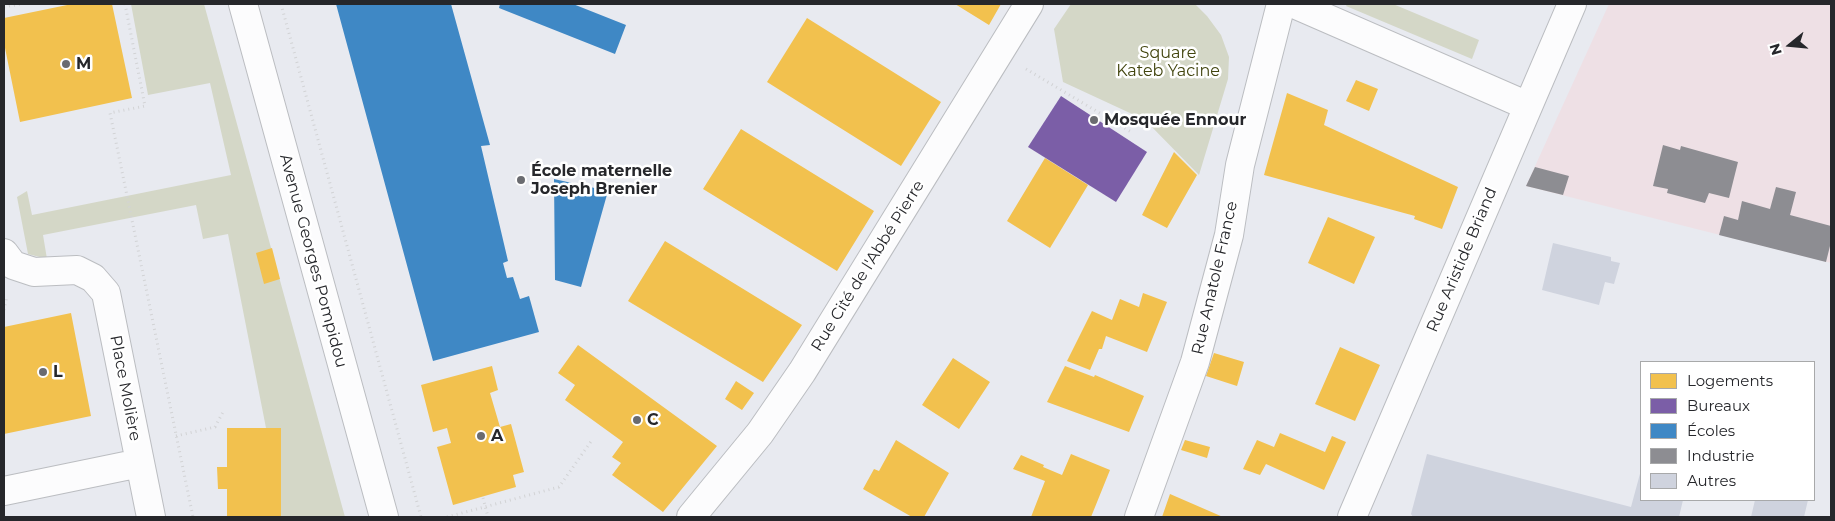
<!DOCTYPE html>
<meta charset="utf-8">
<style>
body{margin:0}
#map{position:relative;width:1835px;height:521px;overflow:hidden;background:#e8eaf0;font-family:Montserrat,sans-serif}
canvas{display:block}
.frame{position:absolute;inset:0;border:5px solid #26272b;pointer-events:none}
.legend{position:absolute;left:1640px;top:361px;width:175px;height:140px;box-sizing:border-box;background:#fff;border:1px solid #a8a9aa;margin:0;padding:6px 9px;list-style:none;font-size:15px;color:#26272b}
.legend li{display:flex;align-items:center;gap:10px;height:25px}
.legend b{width:25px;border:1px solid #a8a9aa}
.north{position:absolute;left:1765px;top:20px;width:50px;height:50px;-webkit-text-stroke:4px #fff;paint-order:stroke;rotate:253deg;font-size:14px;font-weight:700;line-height:20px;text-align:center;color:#26272b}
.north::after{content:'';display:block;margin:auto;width:18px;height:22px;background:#26272b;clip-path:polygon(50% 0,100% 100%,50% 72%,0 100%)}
</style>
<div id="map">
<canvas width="1835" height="521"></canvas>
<div class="frame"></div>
<ul class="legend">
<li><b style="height:14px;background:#f2c14e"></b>Logements</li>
<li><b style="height:14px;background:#7b5ea7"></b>Bureaux</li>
<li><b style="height:14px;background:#3f88c5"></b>Écoles</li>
<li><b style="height:14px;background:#8d8d92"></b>Industrie</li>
<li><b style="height:14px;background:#cfd3de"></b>Autres</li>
</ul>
<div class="north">N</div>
</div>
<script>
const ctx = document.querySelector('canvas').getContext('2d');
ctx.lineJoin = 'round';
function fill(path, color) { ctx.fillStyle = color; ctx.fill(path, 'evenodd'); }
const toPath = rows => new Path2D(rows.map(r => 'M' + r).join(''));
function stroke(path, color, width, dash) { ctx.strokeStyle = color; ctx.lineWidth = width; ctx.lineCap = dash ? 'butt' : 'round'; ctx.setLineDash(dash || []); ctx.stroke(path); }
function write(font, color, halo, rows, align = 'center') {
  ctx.font = font + ' Montserrat,sans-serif'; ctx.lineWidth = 5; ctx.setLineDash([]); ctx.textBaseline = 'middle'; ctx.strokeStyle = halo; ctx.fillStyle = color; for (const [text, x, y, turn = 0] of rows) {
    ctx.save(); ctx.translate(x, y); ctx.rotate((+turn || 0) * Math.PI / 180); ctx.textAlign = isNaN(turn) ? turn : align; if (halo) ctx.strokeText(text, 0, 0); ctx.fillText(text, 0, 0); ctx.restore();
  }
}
fill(toPath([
 [1609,4,1831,4,1831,263,1526,186]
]), '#eee0e5');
fill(toPath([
 [131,4,204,4,345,517,281,517,281,428,266,428,228,234,203,239,196,205,43,235,47,259,28,254,17,197,27,191,32,215,231,175,210,83,148,95],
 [1071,4,1195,4,1207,16,1221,35,1229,57,1228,79,1199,175,1145,120,1063,82,1054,29],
 [1347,4,1393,4,1479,40,1472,59,1346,6]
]), '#d4d7c7');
fill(toPath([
 [72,4,112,4,132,98,20,122,4,43,4,18],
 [955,4,1001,4,989,25],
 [807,18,941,102,901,166,767,82],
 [1356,80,1378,89,1369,111,1346,101],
 [1287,93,1328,110,1324,125,1458,187,1442,229,1414,219,1415,216,1264,175],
 [741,129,874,211,837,271,703,189],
 [1174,152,1197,175,1167,228,1142,215],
 [1045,158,1088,185,1050,248,1007,221],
 [1328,217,1375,237,1354,284,1308,263],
 [665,241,802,325,763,382,628,301],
 [272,248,280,279,264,284,256,253],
 [1143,293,1167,302,1147,352,1106,336,1102,349,1099,349,1090,370,1067,361,1092,311,1112,320,1120,299,1139,307],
 [71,313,91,416,4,434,4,327],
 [578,345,717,446,663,512,612,475,621,463,612,457,623,442,565,400,575,385,558,373],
 [1340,347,1380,365,1355,421,1315,404],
 [1214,353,1244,362,1237,386,1206,376],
 [953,358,990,382,959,429,922,405],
 [492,366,498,390,490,393,500,427,511,424,524,472,513,475,516,487,453,505,437,447,451,443,447,428,433,432,421,385],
 [1065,366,1094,377,1095,375,1144,396,1129,432,1047,402],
 [736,381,754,393,742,410,725,399],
 [227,428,281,428,281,517,227,517,227,489,218,489,217,467,227,467],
 [1280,433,1325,452,1332,436,1346,442,1324,490,1266,464,1260,475,1243,469,1257,440,1274,447],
 [896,440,949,473,924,517,912,517,863,489,874,469,879,471],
 [1185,440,1210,447,1207,458,1181,450],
 [1071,454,1110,470,1091,517,1031,517,1045,481,1013,469,1021,455,1044,465,1043,467,1062,475],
 [1170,494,1223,517,1162,517]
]), '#f2c14e');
fill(toPath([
 [1061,96,1147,152,1116,202,1028,147]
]), '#7b5ea7');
fill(toPath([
 [336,4,451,4,490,145,481,146,508,261,503,263,507,278,513,277,520,299,529,296,539,332,433,361],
 [500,4,573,4,626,25,615,54,499,8],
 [554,179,608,191,581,287,555,280]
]), '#3f88c5');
fill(toPath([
 [1663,145,1680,150,1681,146,1738,162,1729,198,1709,193,1705,203,1667,193,1668,189,1653,186],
 [1535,167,1569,176,1563,195,1526,186],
 [1776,187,1796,192,1790,215,1831,226,1831,242,1826,262,1719,235,1724,216,1738,220,1742,201,1770,209]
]), '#8d8d92');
fill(toPath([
 [1553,243,1611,257,1611,261,1620,263,1614,284,1605,282,1599,305,1542,290],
 [1427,454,1631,507,1641,470,1641,500,1683,500,1679,517,1413,517,1411,514],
 [1755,500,1808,500,1804,517,1751,517]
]), '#cfd3de');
const minor = toPath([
 [243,4,384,517],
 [4,253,13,265,34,272,77,270,93,278,106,293,151,517],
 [4,491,140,463],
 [691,517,760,433,802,372,1029,4],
 [1139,517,1195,362,1229,235,1240,165,1281,4]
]);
const major = toPath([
 [1294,4,1528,106],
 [1352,517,1572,4]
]);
stroke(minor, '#bbbdc1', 30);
stroke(major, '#bbbdc1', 30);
stroke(toPath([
 [125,4,145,106,110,113,193,517],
 [281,4,421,517],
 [4,7,20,4],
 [1026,69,1133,133],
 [4,310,7,296],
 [176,436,215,427,223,412],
 [483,498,488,517],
 [447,517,559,487,592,440]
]), '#d2d3d5', 3, [1, 4]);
stroke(minor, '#fcfcfd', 28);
stroke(major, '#fcfcfd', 28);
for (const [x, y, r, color] of [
 [66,64,5,"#6a6b70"],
 [1094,120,5,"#6a6b70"],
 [521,180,5,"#6a6b70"],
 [43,372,5,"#6a6b70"],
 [637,420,5,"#6a6b70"],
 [481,436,5,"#6a6b70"]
]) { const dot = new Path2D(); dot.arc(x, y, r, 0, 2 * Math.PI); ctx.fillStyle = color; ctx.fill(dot); stroke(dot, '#fff', 2); }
write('16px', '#42450e', '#fff', [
 ["Square",1168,53],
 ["Kateb Yacine",1168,71]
]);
write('bold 16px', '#26272b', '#fff', [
 ["M",76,64],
 ["Mosquée Ennour",1104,120],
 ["École maternelle",531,171],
 ["Joseph Brenier",531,189],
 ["L",53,372],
 ["C",647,420],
 ["A",491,436]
], 'left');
write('16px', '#26272b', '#fff', [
 ["Rue Aristide Briand",1462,260,-67],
 ["Avenue Georges Pompidou",313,261,75],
 ["Rue Cité de l'Abbé Pierre",868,266,-58],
 ["Rue Anatole France",1215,278,-77],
 ["Place Molière",125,388,79]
]);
</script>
